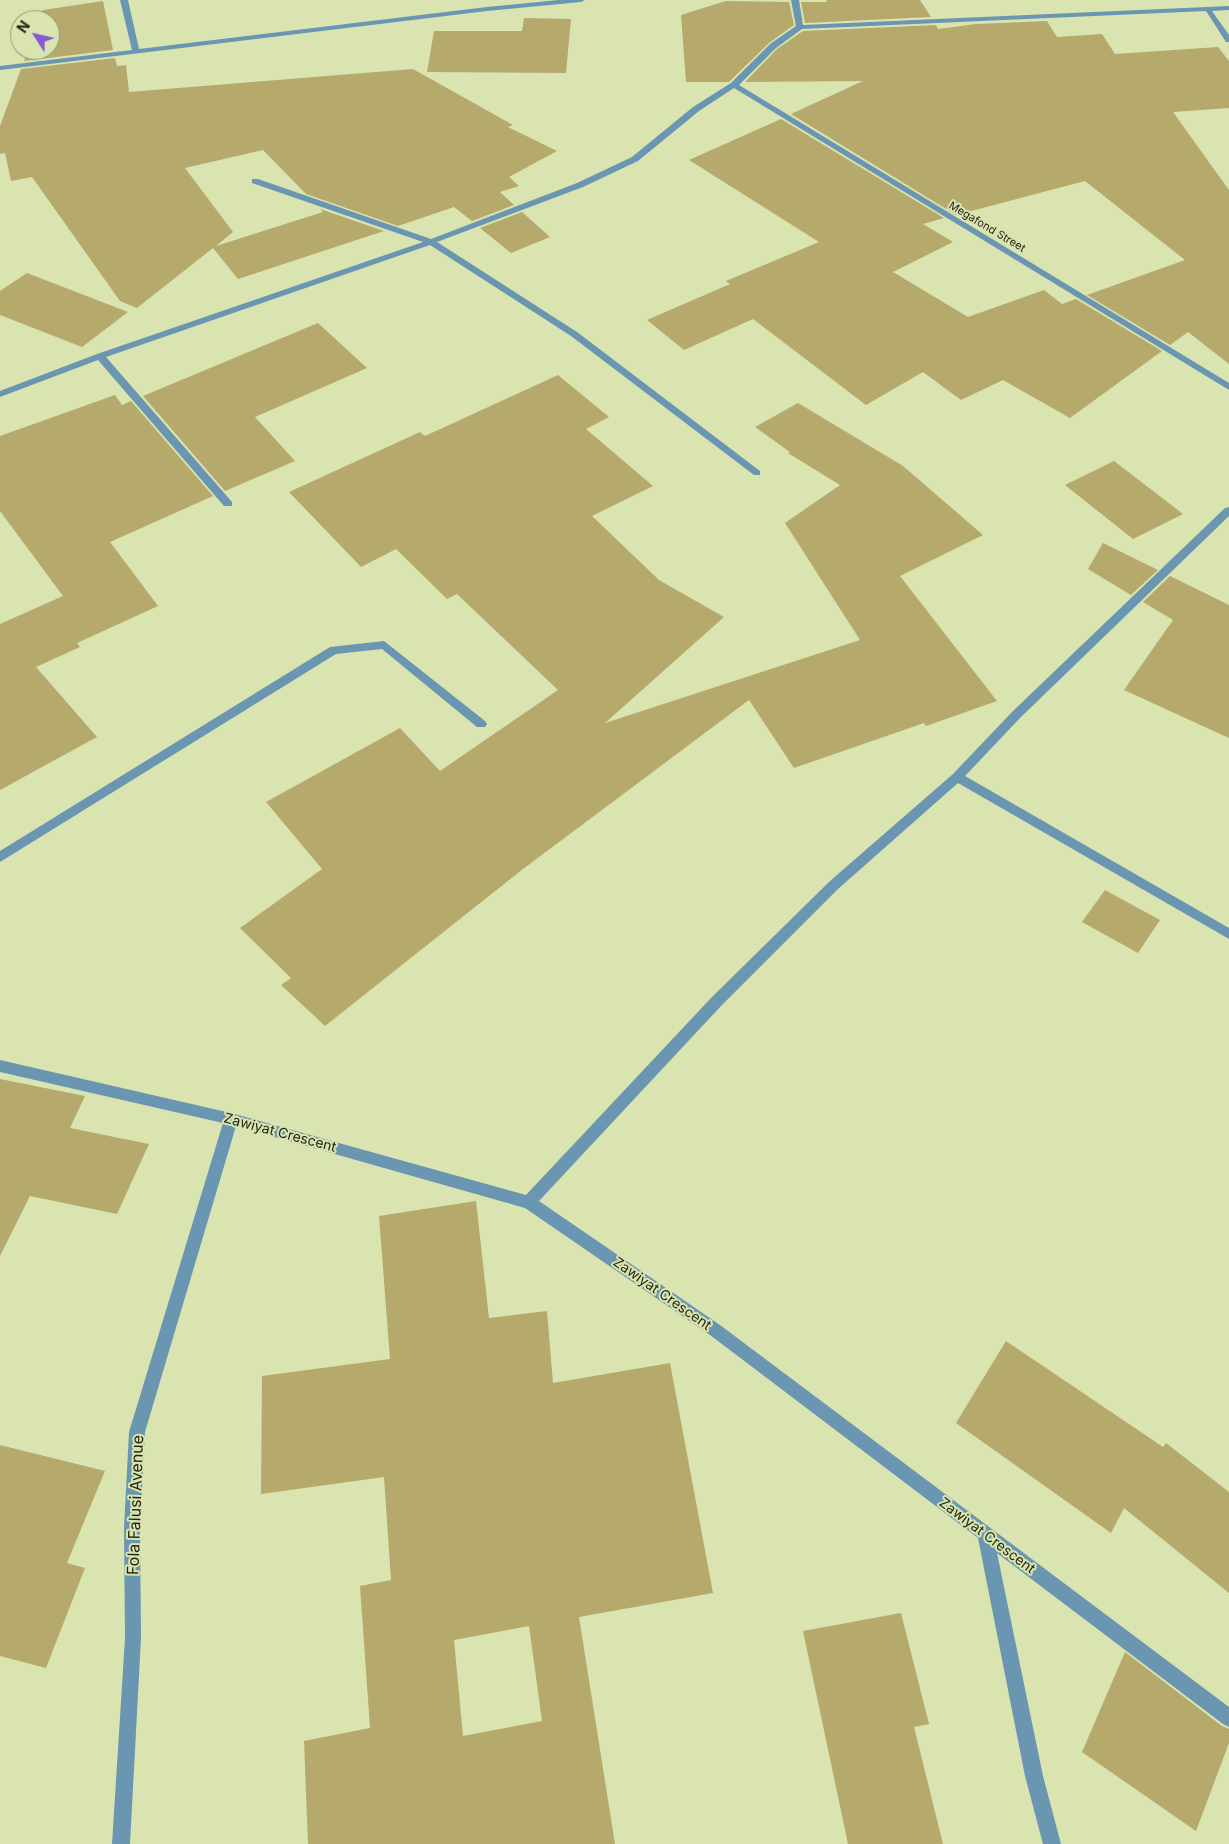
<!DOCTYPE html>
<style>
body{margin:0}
#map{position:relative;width:1229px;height:1844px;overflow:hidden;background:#d9e4b0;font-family:Inter,sans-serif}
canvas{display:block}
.north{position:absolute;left:10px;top:10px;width:50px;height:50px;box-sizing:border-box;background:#d9e4b0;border:1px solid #8f9770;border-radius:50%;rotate:305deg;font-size:14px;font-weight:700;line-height:20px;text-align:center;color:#1f230f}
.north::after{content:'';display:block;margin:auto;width:18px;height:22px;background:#8559d2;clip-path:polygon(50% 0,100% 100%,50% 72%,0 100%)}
</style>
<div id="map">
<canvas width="1229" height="1844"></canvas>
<div class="north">N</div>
</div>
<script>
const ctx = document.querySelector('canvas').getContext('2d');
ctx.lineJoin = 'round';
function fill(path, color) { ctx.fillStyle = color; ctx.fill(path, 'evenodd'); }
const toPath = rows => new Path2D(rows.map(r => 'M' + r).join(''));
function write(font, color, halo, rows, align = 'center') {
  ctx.font = font + ' Inter,sans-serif'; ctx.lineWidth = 4; ctx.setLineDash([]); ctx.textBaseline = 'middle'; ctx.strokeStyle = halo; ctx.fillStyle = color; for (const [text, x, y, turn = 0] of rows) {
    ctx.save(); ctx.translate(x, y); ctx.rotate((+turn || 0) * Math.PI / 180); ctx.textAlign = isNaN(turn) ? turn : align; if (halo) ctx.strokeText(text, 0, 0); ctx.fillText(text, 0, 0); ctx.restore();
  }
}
fill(toPath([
 [826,0,920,0,931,17,805,23,801,2,827,2],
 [103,1,113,50,24,61,28,50,50,50,50,20,39,20,43,10],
 [726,1,789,2,794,25,769,43,729,82,686,82,681,15],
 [524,18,571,19,566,73,427,72,434,31,522,31],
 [1047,21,1057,37,1102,34,1115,54,1218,47,1229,61,1229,108,1173,112,1229,190,1229,364,1188,332,1170,345,1087,295,1185,260,1085,181,956,215,791,114,863,81,745,82,777,49,803,31,936,25,938,29,976,24],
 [115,58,117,66,126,65,129,92,413,69,513,125,508,127,557,151,509,177,519,186,500,192,514,205,472,221,454,207,398,226,306,194,263,150,185,168,233,232,216,246,323,212,320,209,384,231,238,279,213,248,137,308,120,301,32,177,11,181,5,153,0,154,0,126,21,69],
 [781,119,944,218,923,224,953,242,893,272,968,317,1044,290,1062,304,1076,299,1162,351,1070,418,1003,380,961,400,923,372,866,405,753,319,684,350,647,320,730,284,726,281,819,242,689,160],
 [522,212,550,237,511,253,480,228],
 [27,273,128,312,82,347,0,315,0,291],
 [318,323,367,368,255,417,295,461,225,491,143,396],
 [558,375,609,417,586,429,653,486,592,516,659,580,724,617,605,723,860,640,785,523,840,485,788,453,790,452,755,427,798,403,903,466,983,535,900,576,997,701,926,726,924,723,794,768,749,700,523,869,325,1026,281,985,291,978,240,928,322,869,266,802,400,728,440,771,558,690,457,594,447,599,396,549,361,567,289,492,420,432,425,436],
 [115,395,122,405,131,401,213,496,110,542,158,606,77,643,80,647,36,667,97,737,0,790,0,624,63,596,0,511,0,436],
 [1114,461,1183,514,1133,539,1065,485],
 [1103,543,1158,570,1131,595,1088,569],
 [1170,576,1229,605,1229,738,1124,690,1173,620,1143,602],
 [1105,890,1160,920,1138,953,1082,922],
 [0,1079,85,1096,70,1128,149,1144,117,1214,30,1196,0,1256],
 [476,1201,489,1318,547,1311,553,1383,670,1363,713,1593,579,1617,615,1844,308,1844,304,1741,370,1728,360,1586,391,1580,384,1477,261,1494,262,1376,390,1359,379,1216],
 [529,1626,542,1721,463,1736,454,1640],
 [1006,1341,1163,1447,1166,1443,1229,1492,1229,1593,1124,1508,1111,1533,956,1423],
 [0,1445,105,1471,67,1563,85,1568,46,1668,0,1656],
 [901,1613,929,1724,914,1727,943,1844,848,1844,803,1631],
 [1125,1652,1222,1726,1229,1729,1229,1743,1196,1831,1082,1752]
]), '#b6a96c');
fill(toPath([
 [120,0,128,0,139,49,487,7,559,0,585,0,581,2,487,11,0,70,0,66,132,50,120,0],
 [791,0,799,0,803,25,1229,6,1229,10,1212,11,1229,35,1229,42,1226,42,1206,11,802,29,776,48,739,85,1229,383,1229,390,734,88,699,111,638,161,583,187,437,242,577,332,760,471,760,475,754,475,571,336,430,245,106,357,232,502,232,506,224,506,98,360,0,397,0,391,97,354,423,242,252,183,252,179,258,179,431,239,577,183,632,157,693,107,731,83,770,44,796,26,791,0],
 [1229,507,1229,516,1021,717,965,776,1229,928,1229,939,958,783,838,889,721,1006,539,1201,720,1325,1229,1707,1229,1727,1223,1724,997,1553,1043,1776,1061,1844,1043,1844,1025,1776,978,1538,710,1335,525,1208,236,1126,145,1432,140,1528,141,1638,130,1844,112,1844,125,1638,124,1528,129,1432,223,1123,0,1072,0,1060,231,1113,526,1195,711,998,830,881,953,774,1013,711,1225,508,1229,507],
 [384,641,485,721,487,724,485,727,477,727,382,649,336,654,0,862,0,851,330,647,384,641]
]), '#6a96b2');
write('11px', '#1f230f', '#d9e4b0', [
 ["Megafond Street",987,227,31]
]);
write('14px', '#1f230f', '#d9e4b0', [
 ["Zawiyat Crescent",280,1133,15],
 ["Zawiyat Crescent",662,1294,35],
 ["Zawiyat Crescent",987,1536,37]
]);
write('16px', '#1f230f', '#d9e4b0', [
 ["Fola Falusi Avenue",136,1505,-88]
]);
</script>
